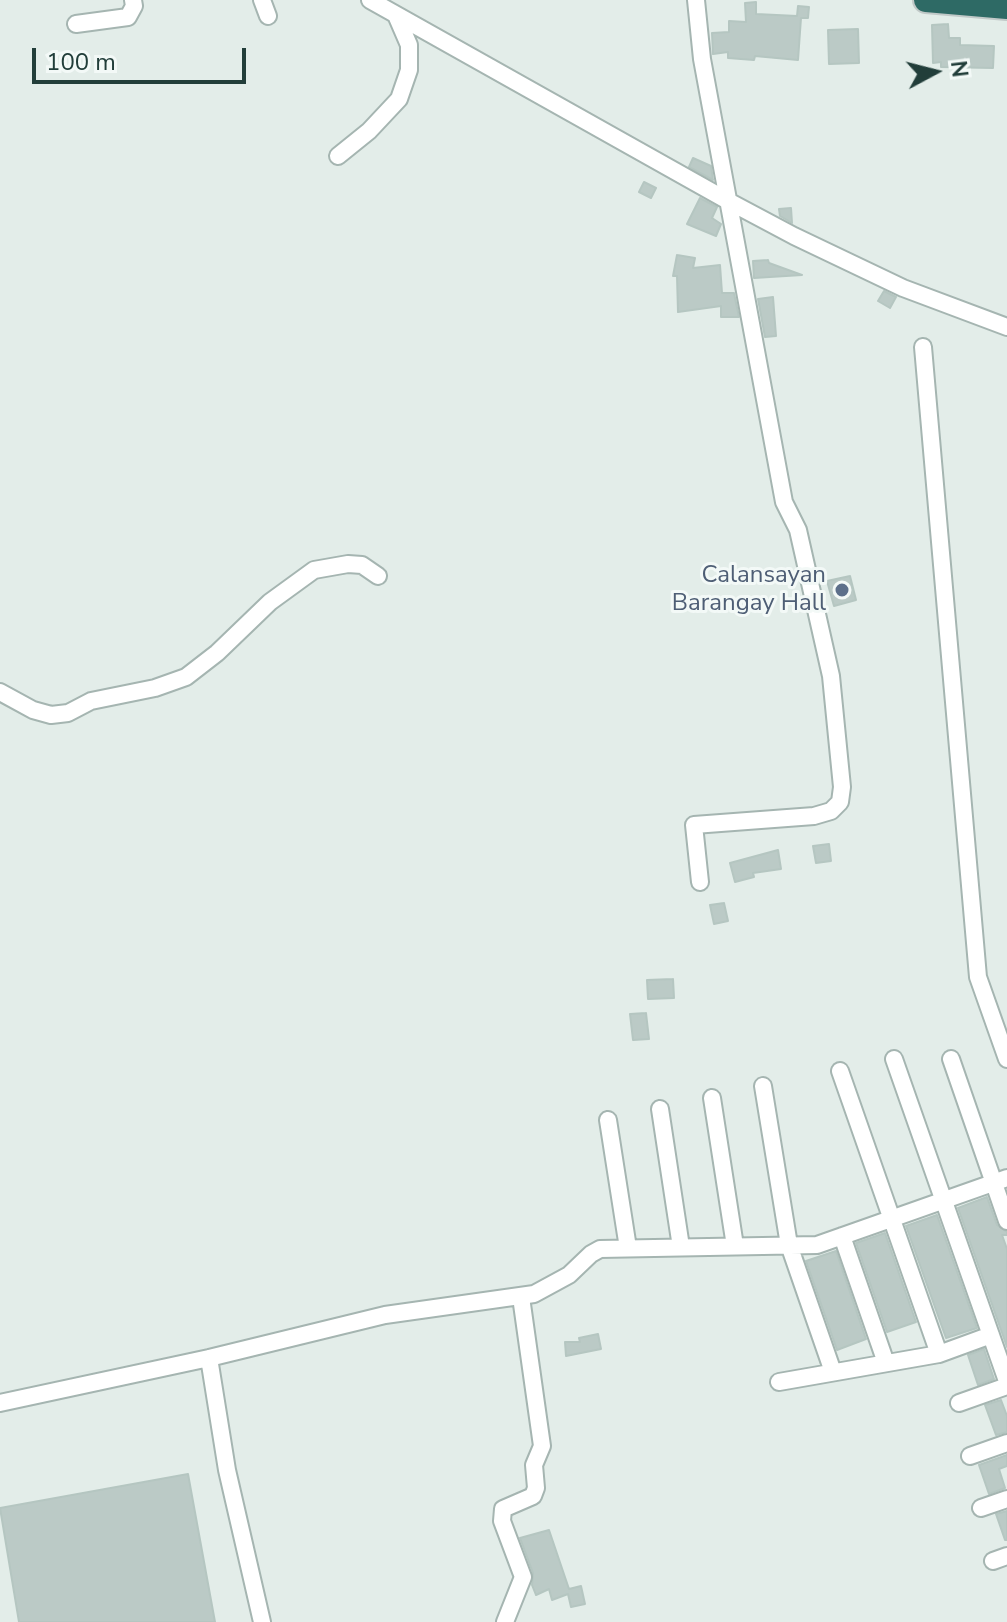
<!DOCTYPE html>
<style>
body{margin:0}
#map{position:relative;width:1007px;height:1622px;overflow:hidden;background:#e3ede9;font-family:"Nunito Sans",sans-serif}
canvas{display:block}
.north{position:absolute;left:895px;top:32px;width:80px;height:80px;-webkit-text-stroke:6px #f3f9f7;paint-order:stroke;rotate:83deg;font-size:22px;font-weight:700;line-height:32px;text-align:center;color:#223e3a}
.north::after{content:'';display:block;margin:auto;width:28px;height:36px;background:#223e3a;clip-path:polygon(50% 0,100% 100%,50% 72%,0 100%)}
.scale{position:absolute;left:32px;top:48px;width:214px;height:36px;box-sizing:border-box;border:4px solid #223e3a;border-top:0;padding-left:10px;font-size:24px;line-height:28px;white-space:nowrap;color:#223e3a;-webkit-text-stroke:6px #f3f9f7;paint-order:stroke}
</style>
<div id="map">
<canvas width="1007" height="1622"></canvas>
<div class="north">N</div>
<div class="scale">100 m</div>
</div>
<script>
const ctx = document.querySelector('canvas').getContext('2d');
ctx.lineJoin = 'round';
function fill(path, color) { ctx.fillStyle = color; ctx.fill(path, 'evenodd'); }
const toPath = rows => new Path2D(rows.map(r => 'M' + r).join(''));
function stroke(path, color, width, dash) { ctx.strokeStyle = color; ctx.lineWidth = width; ctx.lineCap = dash ? 'butt' : 'round'; ctx.setLineDash(dash || []); ctx.stroke(path); }
function write(font, color, halo, rows, align = 'center') {
  ctx.font = font + ' "Nunito Sans",sans-serif'; ctx.lineWidth = 6; ctx.setLineDash([]); ctx.textBaseline = 'middle'; ctx.strokeStyle = halo; ctx.fillStyle = color; for (const [text, x, y, turn = 0] of rows) {
    ctx.save(); ctx.translate(x, y); ctx.rotate((+turn || 0) * Math.PI / 180); ctx.textAlign = isNaN(turn) ? turn : align; if (halo) ctx.strokeText(text, 0, 0); ctx.fillText(text, 0, 0); ctx.restore();
  }
}
const building = toPath([
 [756,2,756,14,797,16,798,6,809,7,808,18,801,18,798,60,755,56,754,60,728,58,728,52,713,54,712,33,729,32,729,21,746,22,745,3,756,2],
 [948,24,949,38,960,38,960,45,994,46,993,68,941,67,941,62,933,63,932,25,948,24],
 [858,29,859,63,829,64,828,30,858,29],
 [693,158,711,166,713,180,689,167,693,158],
 [644,182,656,188,651,198,639,192,644,182],
 [700,198,717,207,712,218,721,224,716,236,687,224,700,198],
 [791,208,792,223,780,216,779,209,791,208],
 [677,255,695,258,693,268,720,265,722,293,734,293,739,317,721,317,721,306,678,312,677,276,673,276,677,255],
 [768,260,769,263,802,275,754,278,753,261,768,260],
 [884,291,896,297,890,308,878,301,884,291],
 [773,297,776,336,765,337,758,299,773,297],
 [850,576,856,600,834,606,827,581,850,576],
 [829,844,831,861,816,863,813,846,829,844],
 [778,850,781,869,753,873,754,877,735,882,730,863,778,850],
 [724,903,728,921,714,924,710,905,724,903],
 [673,979,674,998,648,999,647,980,673,979],
 [646,1013,649,1039,633,1040,630,1014,646,1013],
 [987,1197,997,1225,1007,1232,1007,1235,1002,1235,1007,1249,1007,1347,958,1208,987,1197],
 [937,1215,977,1328,946,1338,906,1226,937,1215],
 [885,1233,916,1322,887,1332,856,1243,885,1233],
 [836,1251,866,1339,837,1350,806,1261,836,1251],
 [598,1334,601,1349,566,1356,565,1342,580,1342,579,1338,598,1334],
 [984,1349,994,1379,978,1385,968,1355,984,1349],
 [1001,1400,1007,1416,1007,1432,996,1435,985,1405,1001,1400],
 [1007,1455,1007,1466,999,1469,1005,1488,989,1494,979,1465,1007,1455],
 [188,1474,215,1622,19,1622,0,1508,188,1474],
 [1007,1511,1007,1540,1005,1540,996,1514,1007,1511],
 [549,1530,569,1589,581,1586,585,1604,571,1607,568,1594,552,1600,549,1589,536,1595,532,1585,533,1573,520,1538,549,1530]
]);
fill(building, '#bbcac6');
stroke(building, '#b5c6c1', 2);
const street = toPath([
 [262,0,268,16],
 [370,0,730,202,794,236,903,288,1007,327],
 [696,0,702,59,784,502,798,530,831,676,842,787,840,802,831,811,814,816,694,825,700,882],
 [76,24,128,17,134,6,133,0],
 [338,156,369,131,399,99,409,70,409,45,396,15],
 [923,347,978,977,1007,1059],
 [0,692,33,710,51,715,68,713,91,701,155,688,186,677,217,653,270,602,314,570,348,564,362,565,378,576],
 [894,1059,1007,1381],
 [951,1059,1007,1221],
 [840,1071,939,1354],
 [763,1086,789,1245,833,1372],
 [712,1098,735,1246],
 [660,1109,681,1247],
 [608,1120,628,1248],
 [842,1236,886,1363],
 [209,1358,227,1470,262,1622],
 [779,1382,939,1354,991,1335],
 [0,1403,209,1358,385,1315,534,1294,569,1275,591,1254,600,1249,817,1245,1007,1178],
 [959,1403,1007,1386],
 [970,1456,1007,1443],
 [981,1508,1007,1499],
 [993,1561,1007,1556],
 [505,1622,523,1577,502,1521,503,1509,533,1496,536,1488,534,1465,542,1446,521,1297]
]);
const highway = toPath([
 [926,0,1007,7]
]);
stroke(street, '#a5b5b1', 20);
stroke(highway, '#c1c9c8', 28);
stroke(street, '#fff', 16);
stroke(highway, '#2e6a65', 24);
for (const [x, y, r, color] of [
 [842,590,8,"#5c6f8a"]
]) { const dot = new Path2D(); dot.arc(x, y, r, 0, 2 * Math.PI); ctx.fillStyle = color; ctx.fill(dot); stroke(dot, '#f3f9f7', 3); }
write('24px', '#4e5e75', '#f3f9f7', [
 ["Calansayan",826,576],
 ["Barangay Hall",826,604]
], 'right');
</script>
